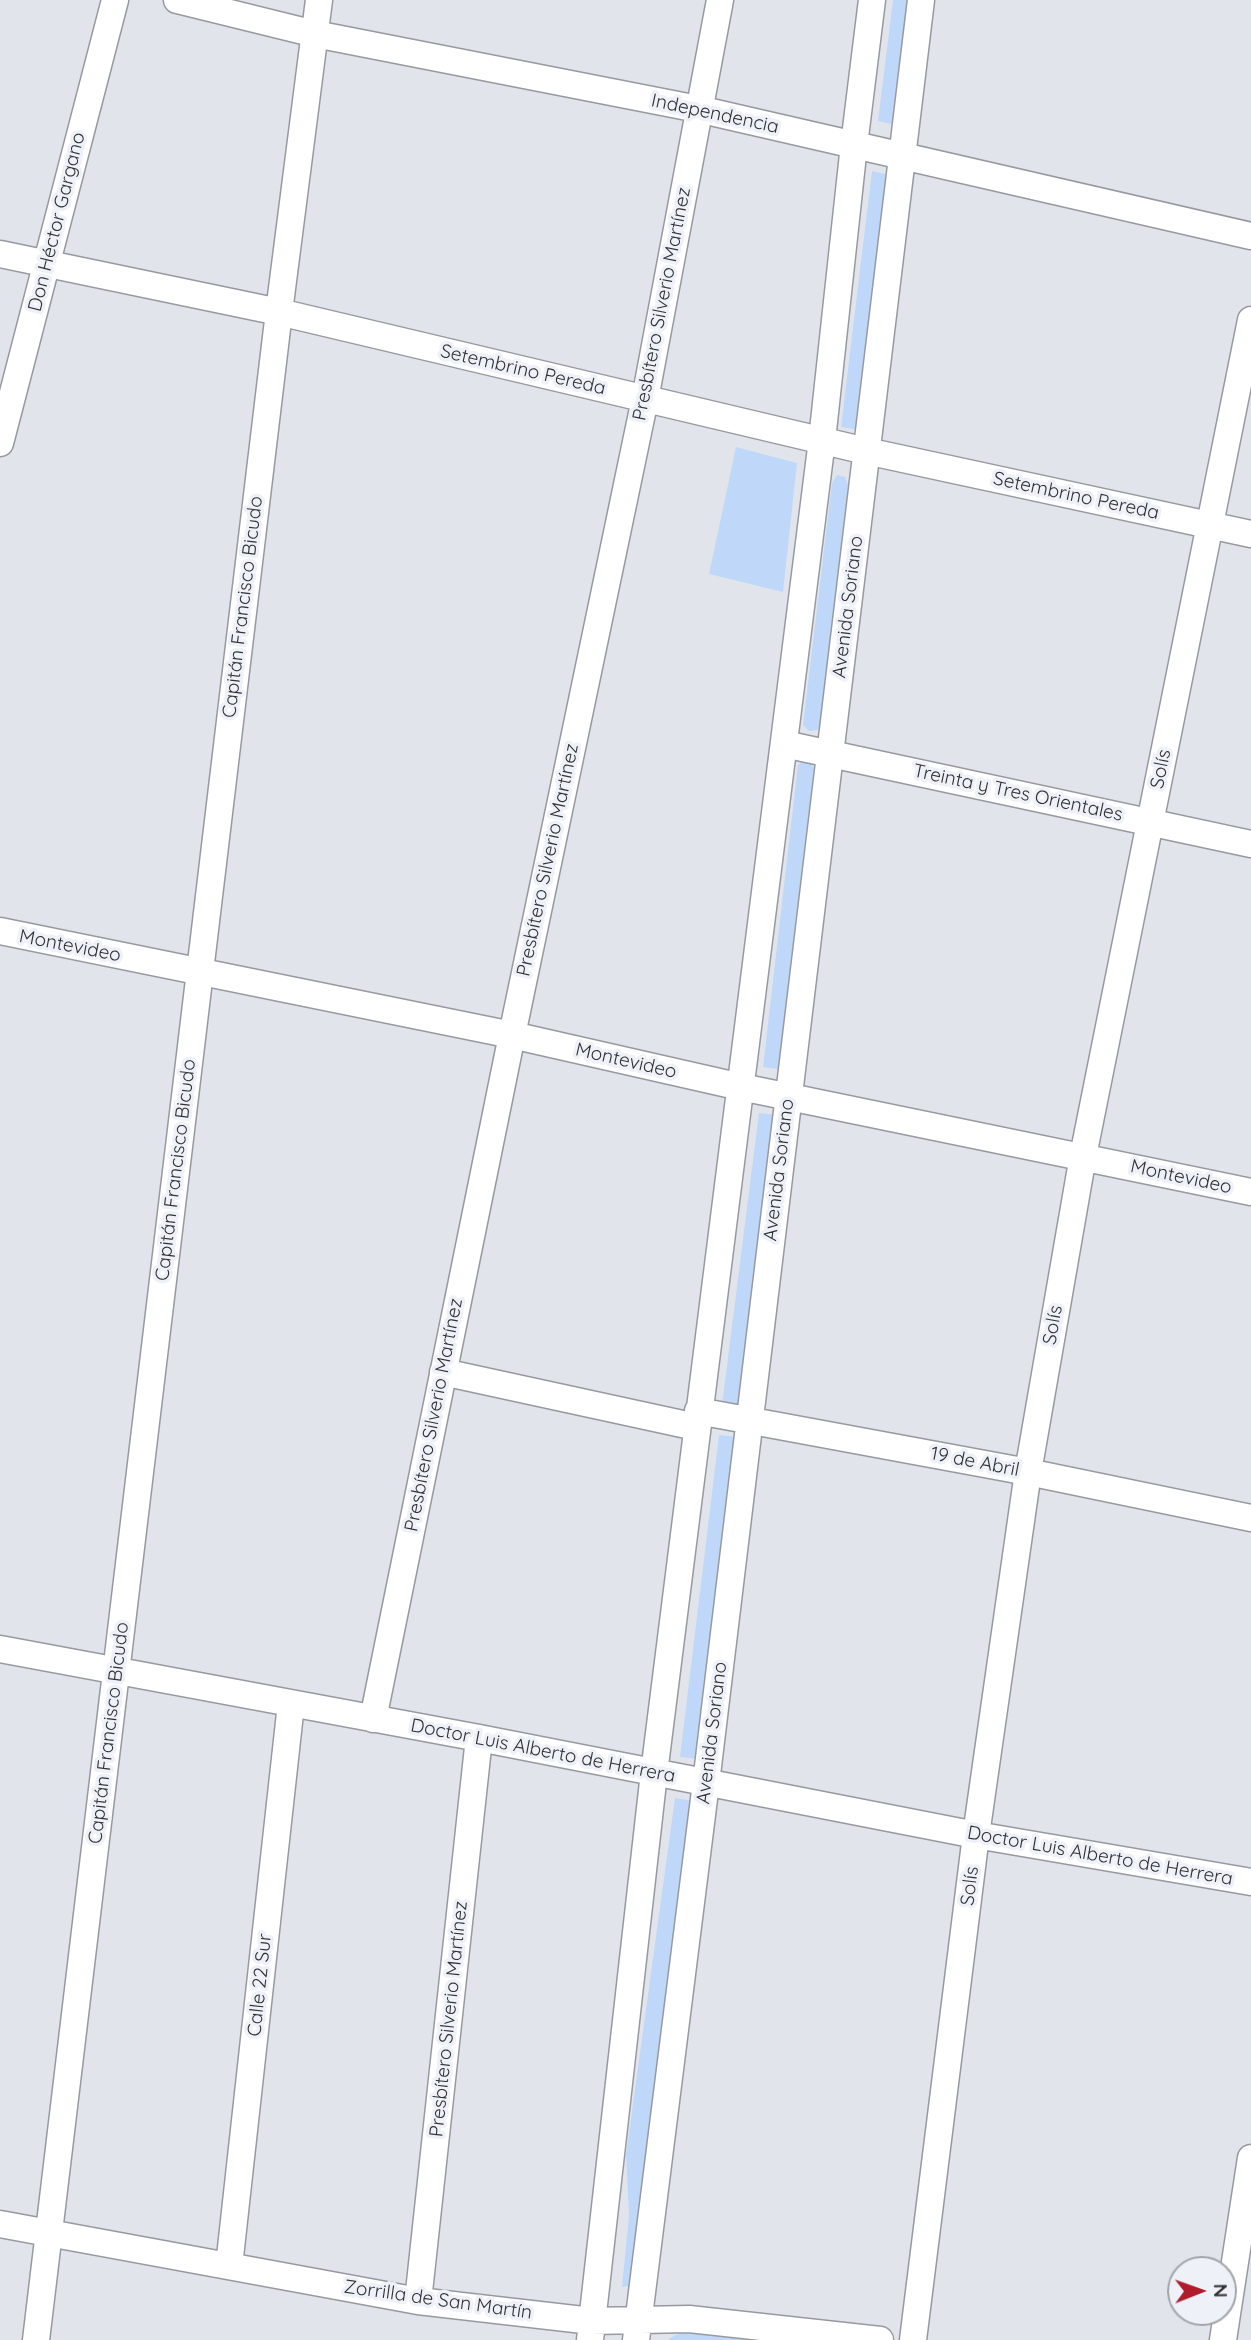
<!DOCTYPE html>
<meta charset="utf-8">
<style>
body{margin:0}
#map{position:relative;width:1251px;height:2340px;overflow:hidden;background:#e1e5eb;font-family:Quicksand,sans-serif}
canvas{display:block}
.north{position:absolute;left:1167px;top:2256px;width:70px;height:70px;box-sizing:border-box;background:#eef2f8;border:2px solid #a2a5a9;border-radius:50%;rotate:89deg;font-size:19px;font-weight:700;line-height:28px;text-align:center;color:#2f3133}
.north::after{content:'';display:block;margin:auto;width:24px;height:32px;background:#af1c2c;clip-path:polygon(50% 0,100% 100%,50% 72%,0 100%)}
</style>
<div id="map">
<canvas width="1251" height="2340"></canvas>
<div class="north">N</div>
</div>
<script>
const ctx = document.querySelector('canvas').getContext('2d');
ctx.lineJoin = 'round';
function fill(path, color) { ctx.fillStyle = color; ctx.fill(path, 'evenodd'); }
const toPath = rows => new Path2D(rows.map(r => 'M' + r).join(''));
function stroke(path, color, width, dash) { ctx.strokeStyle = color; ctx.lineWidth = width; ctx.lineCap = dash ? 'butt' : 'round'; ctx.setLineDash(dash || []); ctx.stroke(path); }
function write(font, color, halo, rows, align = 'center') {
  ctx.font = font + ' Quicksand,sans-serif'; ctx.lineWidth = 7; ctx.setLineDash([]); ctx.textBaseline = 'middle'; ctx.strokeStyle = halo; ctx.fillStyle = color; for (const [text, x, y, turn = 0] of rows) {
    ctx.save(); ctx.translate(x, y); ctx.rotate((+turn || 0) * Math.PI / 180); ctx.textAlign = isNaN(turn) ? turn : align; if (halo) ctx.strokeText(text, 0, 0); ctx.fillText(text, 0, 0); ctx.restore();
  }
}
fill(toPath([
 [893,0,911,0,896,125,878,121],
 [872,171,890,175,859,430,841,427],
 [736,447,797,463,783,592,709,574],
 [837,475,845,477,848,485,820,726,817,730,809,731,803,725,832,483],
 [803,761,810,762,814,768,778,1069,763,1067,798,765],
 [759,1113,778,1115,741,1407,722,1405],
 [719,1435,738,1437,699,1759,680,1757],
 [675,1798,694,1801,630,2286,622,2287,629,2215,626,2155],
 [703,2329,779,2340,668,2340,675,2335]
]), '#bfd8fa');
const minor = toPath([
 [177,0,315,34,698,109,1251,236],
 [0,254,279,312,866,451,1251,534],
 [0,443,115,0],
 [784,744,1251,844],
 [0,931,512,1035,741,1087,1251,1192],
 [443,1372,696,1427],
 [698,1411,1028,1472,1251,1518],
 [0,1649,479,1738,976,1835,1251,1882],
 [373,1719,512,1035,645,399,720,0],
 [0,2224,418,2301,592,2321,689,2319,880,2340],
 [229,2266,291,1704],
 [418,2301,479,1738],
 [36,2340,279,312,319,0],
 [590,2340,654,1773,822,440,854,145,872,0],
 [636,2340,706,1783,921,0],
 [913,2340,976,1835,1028,1472,1083,1156,1251,320],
 [1223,2340,1251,2158]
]);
stroke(minor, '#969aa0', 29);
stroke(minor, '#fff', 26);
write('19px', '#2f3133', '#eef2f8', [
 ["Independencia",715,114,12],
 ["Don Héctor Gargano",57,222,-76],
 ["Presbítero Silverio Martínez",662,304,-79],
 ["Setembrino Pereda",523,370,13],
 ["Setembrino Pereda",1076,496,12],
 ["Capitán Francisco Bicudo",243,607,-83],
 ["Avenida Soriano",848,607,-83],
 ["Solís",1161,769,-79],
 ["Treinta y Tres Orientales",1018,793,12],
 ["Presbítero Silverio Martínez",548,860,-78],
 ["Montevideo",70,946,11],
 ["Montevideo",626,1061,13],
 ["Capitán Francisco Bicudo",176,1170,-83],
 ["Avenida Soriano",779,1170,-83],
 ["Montevideo",1181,1177,12],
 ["Solís",1053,1325,-80],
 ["Presbítero Silverio Martínez",434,1415,-79],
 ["19 de Abril",975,1462,11],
 ["Capitán Francisco Bicudo",109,1733,-83],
 ["Avenida Soriano",712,1733,-83],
 ["Doctor Luis Alberto de Herrera",543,1751,11],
 ["Doctor Luis Alberto de Herrera",1100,1856,10],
 ["Solís",970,1886,-83],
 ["Calle 22 Sur",260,1985,-84],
 ["Presbítero Silverio Martínez",449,2019,-84],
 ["Zorrilla de San Martín",438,2300,8]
]);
</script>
